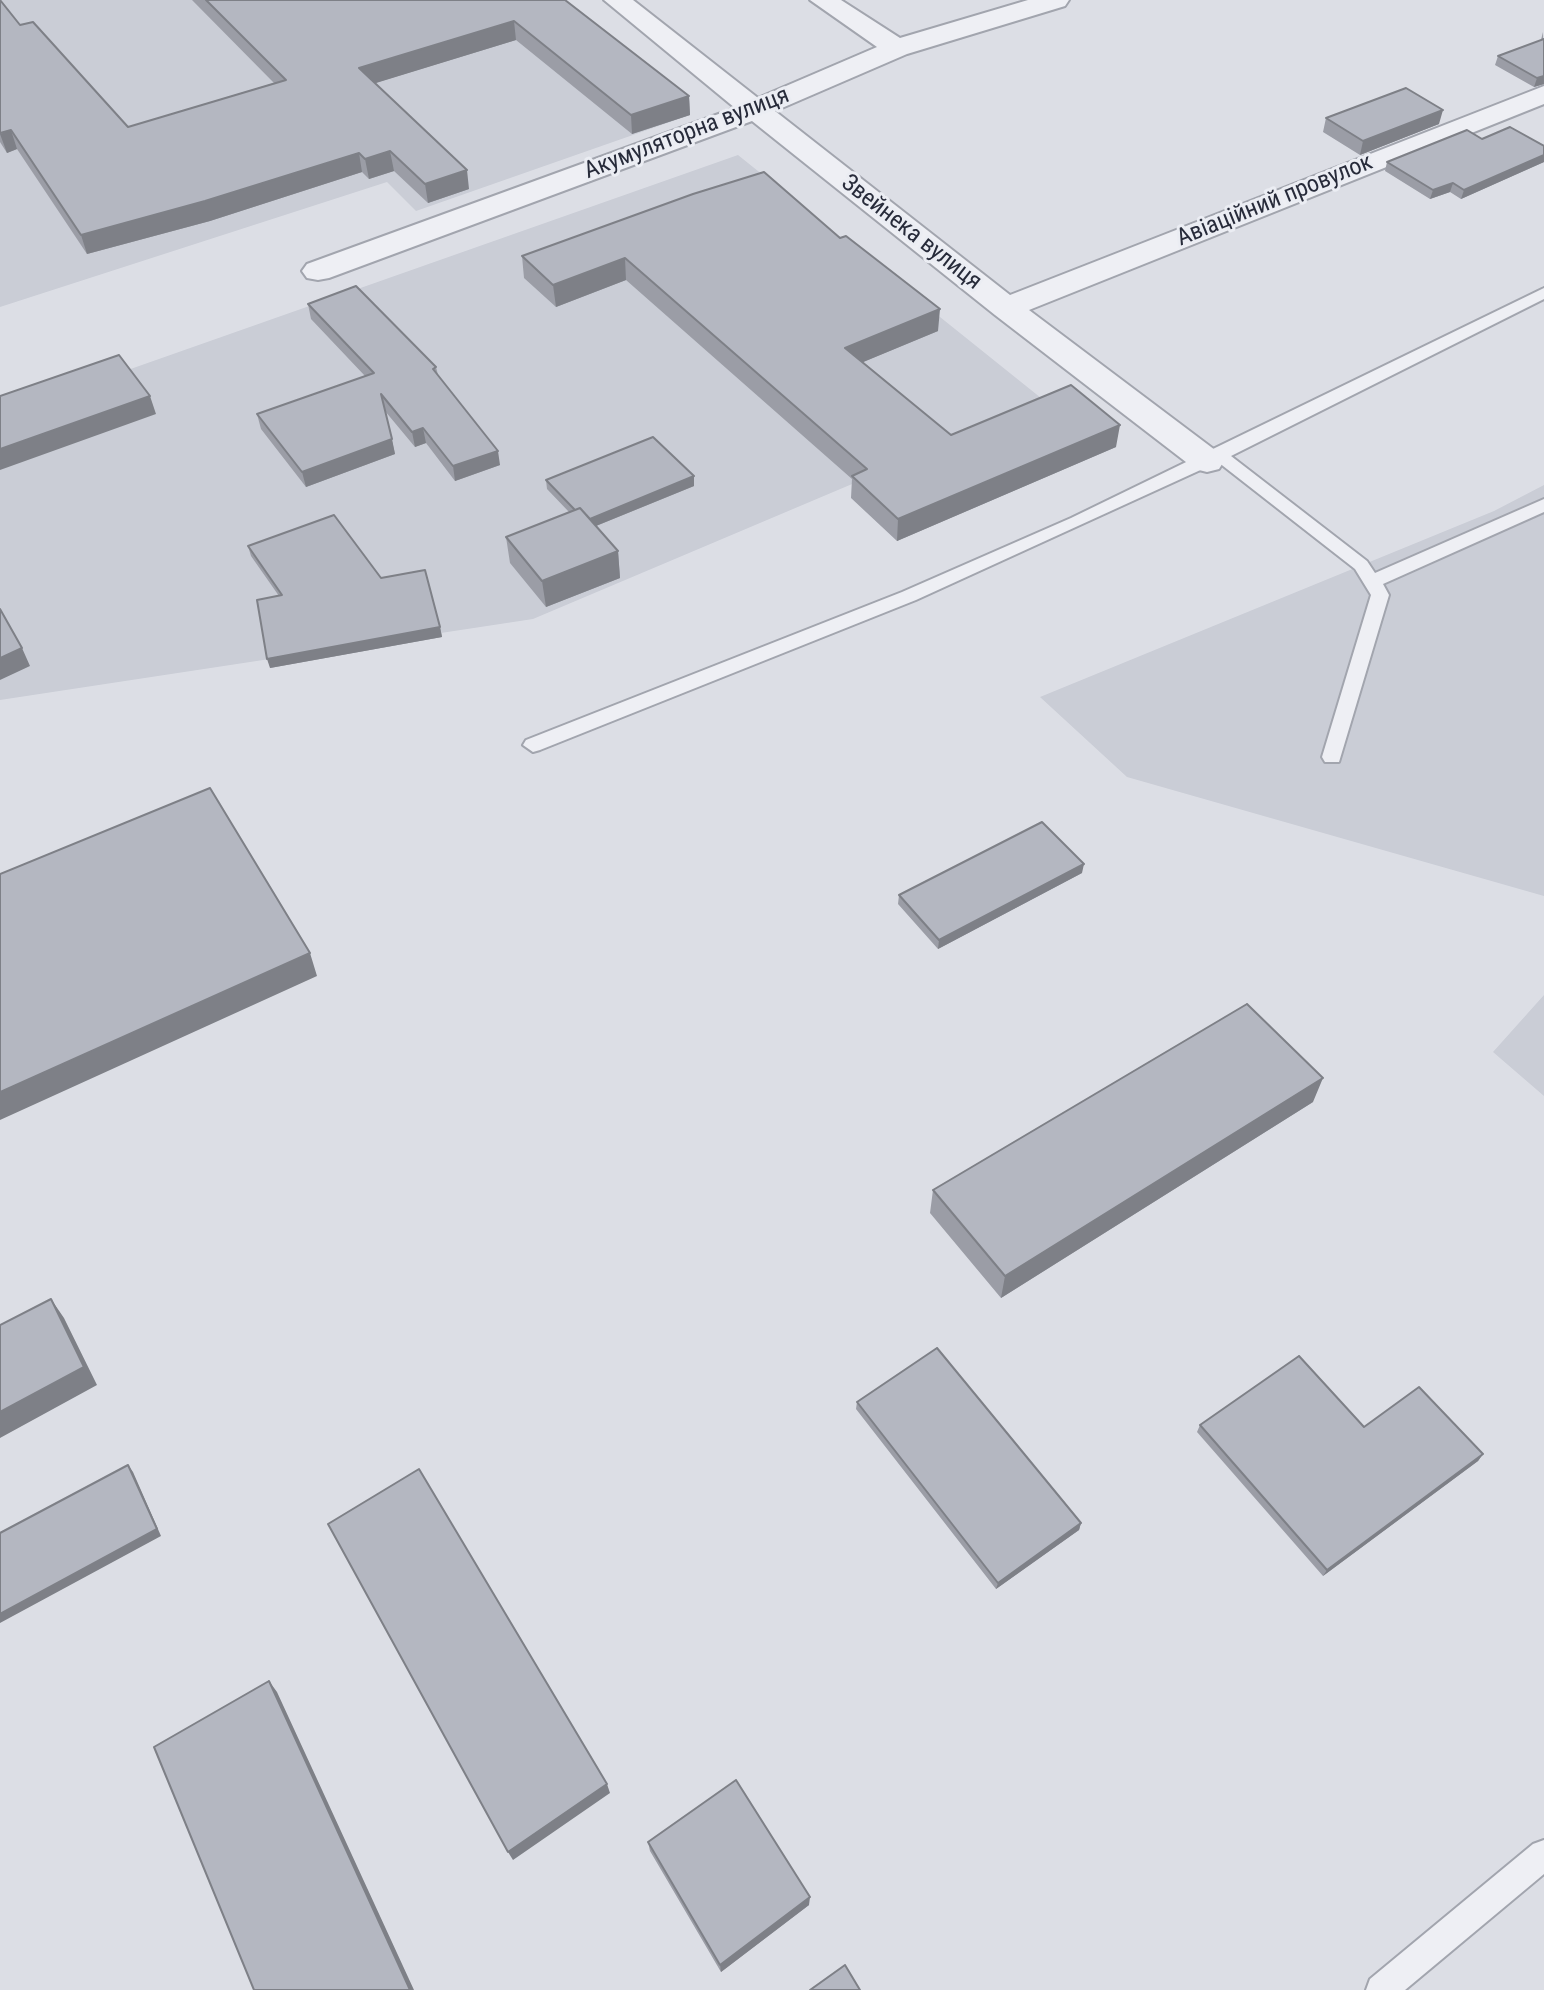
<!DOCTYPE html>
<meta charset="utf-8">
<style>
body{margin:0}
canvas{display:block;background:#dcdee5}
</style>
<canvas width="1544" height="1990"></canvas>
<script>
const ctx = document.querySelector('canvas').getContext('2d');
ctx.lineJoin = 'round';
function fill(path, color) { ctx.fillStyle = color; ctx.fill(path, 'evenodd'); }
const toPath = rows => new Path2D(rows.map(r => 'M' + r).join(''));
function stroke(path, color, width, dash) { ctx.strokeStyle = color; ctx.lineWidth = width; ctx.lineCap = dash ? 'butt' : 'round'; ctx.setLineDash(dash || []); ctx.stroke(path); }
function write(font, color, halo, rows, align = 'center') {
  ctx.font = font + ' "Roboto Condensed",sans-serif'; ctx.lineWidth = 6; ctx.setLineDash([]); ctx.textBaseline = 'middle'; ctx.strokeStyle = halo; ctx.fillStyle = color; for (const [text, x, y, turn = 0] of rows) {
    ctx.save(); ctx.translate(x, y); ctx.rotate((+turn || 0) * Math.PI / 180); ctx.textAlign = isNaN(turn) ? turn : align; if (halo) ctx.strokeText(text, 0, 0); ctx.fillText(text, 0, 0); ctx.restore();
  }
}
fill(toPath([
 [0,0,545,0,690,115,416,211,387,182,0,307],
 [738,155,1046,402,533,619,0,700,0,415],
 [1544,485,1544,896,1127,777,1040,697,1494,511],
 [1544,995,1544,1096,1493,1052]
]), '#cacdd6');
const lane = toPath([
 [1544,288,1544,299,1231,456,1367,561,1375,573,1544,499,1544,512,1383,584,1389,595,1339,762,1325,762,1322,757,1371,595,1355,569,1218,462,916,600,540,750,533,752,523,745,526,740,902,592,1071,518,1544,288],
 [1544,1840,1544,1874,1405,1990,1366,1990,1370,1979,1533,1844,1544,1840]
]);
const street = toPath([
 [604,0,633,0,758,98,877,47,810,0,841,0,900,38,1028,0,1069,0,1065,6,907,54,775,111,1010,295,1544,86,1544,104,1029,310,1219,453,1224,461,1219,469,1207,472,1195,469,995,315,752,121,329,278,318,280,307,278,302,271,307,264,735,108,604,0]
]);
stroke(lane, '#a2a5ae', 4);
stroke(street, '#a2a5ae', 4);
fill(lane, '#eeeff4');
fill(street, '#eeeff4');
fill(toPath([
 [0,0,20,25,128,127,274,83,192,0,565,0,689,96,690,115,632,134,516,40,375,83,469,189,428,203,394,171,369,179,362,172,210,221,87,254,17,149,7,153,0,142],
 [1543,32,1544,84,1534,87,1495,65,1498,56,1541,40],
 [1326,118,1439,124,1360,155,1323,132],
 [1482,139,1544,146,1544,162,1461,199,1450,192,1430,199,1385,171,1387,162],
 [693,194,938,331,863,362,951,435,1116,447,897,541,851,498,852,479,626,280,556,307,524,278,522,256],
 [308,304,436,367,438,375,500,465,455,481,426,443,415,447,385,411,395,454,306,487,261,429,257,414,365,376,311,319],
 [694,476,694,486,596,526,618,551,620,578,546,607,510,563,506,537,569,512,547,489,546,480],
 [248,546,381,578,440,627,442,637,270,668,279,596,251,556],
 [1082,873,938,949,898,904,899,895],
 [1313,1102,1001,1298,930,1213,933,1190],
 [857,1402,1081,1523,1079,1530,996,1589,856,1409],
 [1200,1425,1364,1427,1483,1454,1478,1461,1323,1576,1197,1432],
 [648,1842,809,1905,721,1972,650,1851]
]), '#9b9da6');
fill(toPath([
 [514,21,516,40,363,87,359,68],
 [1544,76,1544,84,1534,87,1537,78],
 [689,96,690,115,632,134,631,115],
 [1443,110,1439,124,1360,155,1363,141],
 [11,130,17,149,7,153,0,134],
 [390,151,394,171,369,179,365,159],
 [359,153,362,172,210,221,87,254,81,235],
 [1544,155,1544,162,1461,199,1464,190],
 [467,170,469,189,428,203,425,184],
 [1453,183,1450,192,1430,199,1433,190],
 [625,258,626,280,556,307,553,285],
 [940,309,938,331,844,370,845,348],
 [150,396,156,414,0,470,0,449],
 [1120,425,1116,447,897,541,898,519],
 [423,428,426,443,415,447,412,432],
 [392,439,395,454,306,487,302,472],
 [498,451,500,465,455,481,453,466],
 [694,476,694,486,586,530,586,521],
 [618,551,620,578,546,607,542,581],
 [440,627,442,637,270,668,267,659],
 [22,648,30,666,0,680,0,658],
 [1084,864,1082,873,938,949,939,940],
 [310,953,317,976,0,1120,0,1092],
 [1323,1078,1313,1102,1001,1298,1005,1276],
 [51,1299,64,1318,97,1385,0,1438,0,1412],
 [1483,1454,1478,1461,1323,1576,1327,1570],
 [128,1465,133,1472,161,1536,0,1623,0,1614],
 [1081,1523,1079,1530,996,1589,998,1583],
 [269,1681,277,1692,414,1990,410,1990],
 [607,1784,610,1793,513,1860,508,1852],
 [810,1897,809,1905,721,1972,720,1965]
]), '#7e8087');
const building = toPath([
 [0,0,20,25,33,22,128,127,286,80,206,0,565,0,689,96,631,115,514,21,359,68,467,170,425,184,390,151,365,159,359,153,205,201,81,235,11,130,0,133,0,0],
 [1544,39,1544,76,1537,78,1498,56,1544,39],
 [1406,88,1443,110,1363,141,1326,118,1406,88],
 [1510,127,1544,146,1544,155,1464,190,1453,183,1433,190,1387,162,1467,130,1482,139,1510,127],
 [764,172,840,238,846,236,940,309,845,348,951,435,1071,385,1120,425,898,519,852,476,867,469,625,258,553,285,522,256,693,194,764,172],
 [356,286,436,367,433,369,498,451,453,466,423,428,412,432,381,394,392,439,302,472,257,414,374,373,308,304,356,286],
 [119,355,150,396,0,449,0,396,119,355],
 [653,437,694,476,590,519,580,508,575,510,546,480,653,437],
 [580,508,618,551,542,581,506,537,580,508],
 [334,515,381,578,425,570,440,627,267,659,257,600,282,595,248,546,334,515],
 [0,609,22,648,0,658,0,609],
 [210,788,310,953,0,1092,0,874,210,788],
 [1042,822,1084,864,939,940,899,895,1042,822],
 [1247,1004,1323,1078,1005,1276,933,1190,1247,1004],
 [51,1299,84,1367,0,1412,0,1325,51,1299],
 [937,1348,1081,1523,998,1583,857,1402,937,1348],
 [1299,1356,1364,1427,1419,1387,1483,1454,1327,1570,1200,1425,1299,1356],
 [128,1465,157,1529,0,1614,0,1533,128,1465],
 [419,1469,607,1784,508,1852,328,1524,419,1469],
 [269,1681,410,1990,254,1990,154,1747,269,1681],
 [736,1780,810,1897,720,1965,648,1842,736,1780],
 [845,1965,860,1990,810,1990,845,1965]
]);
fill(building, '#b4b7c1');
stroke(building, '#7e8087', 2);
write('24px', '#272b3a', '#ebedf3', [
 ["Акумуляторна вулиця",687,134,-21],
 ["Авіаційний провулок",1275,201,-22],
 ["Звейнека вулиця",911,233,38]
]);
</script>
